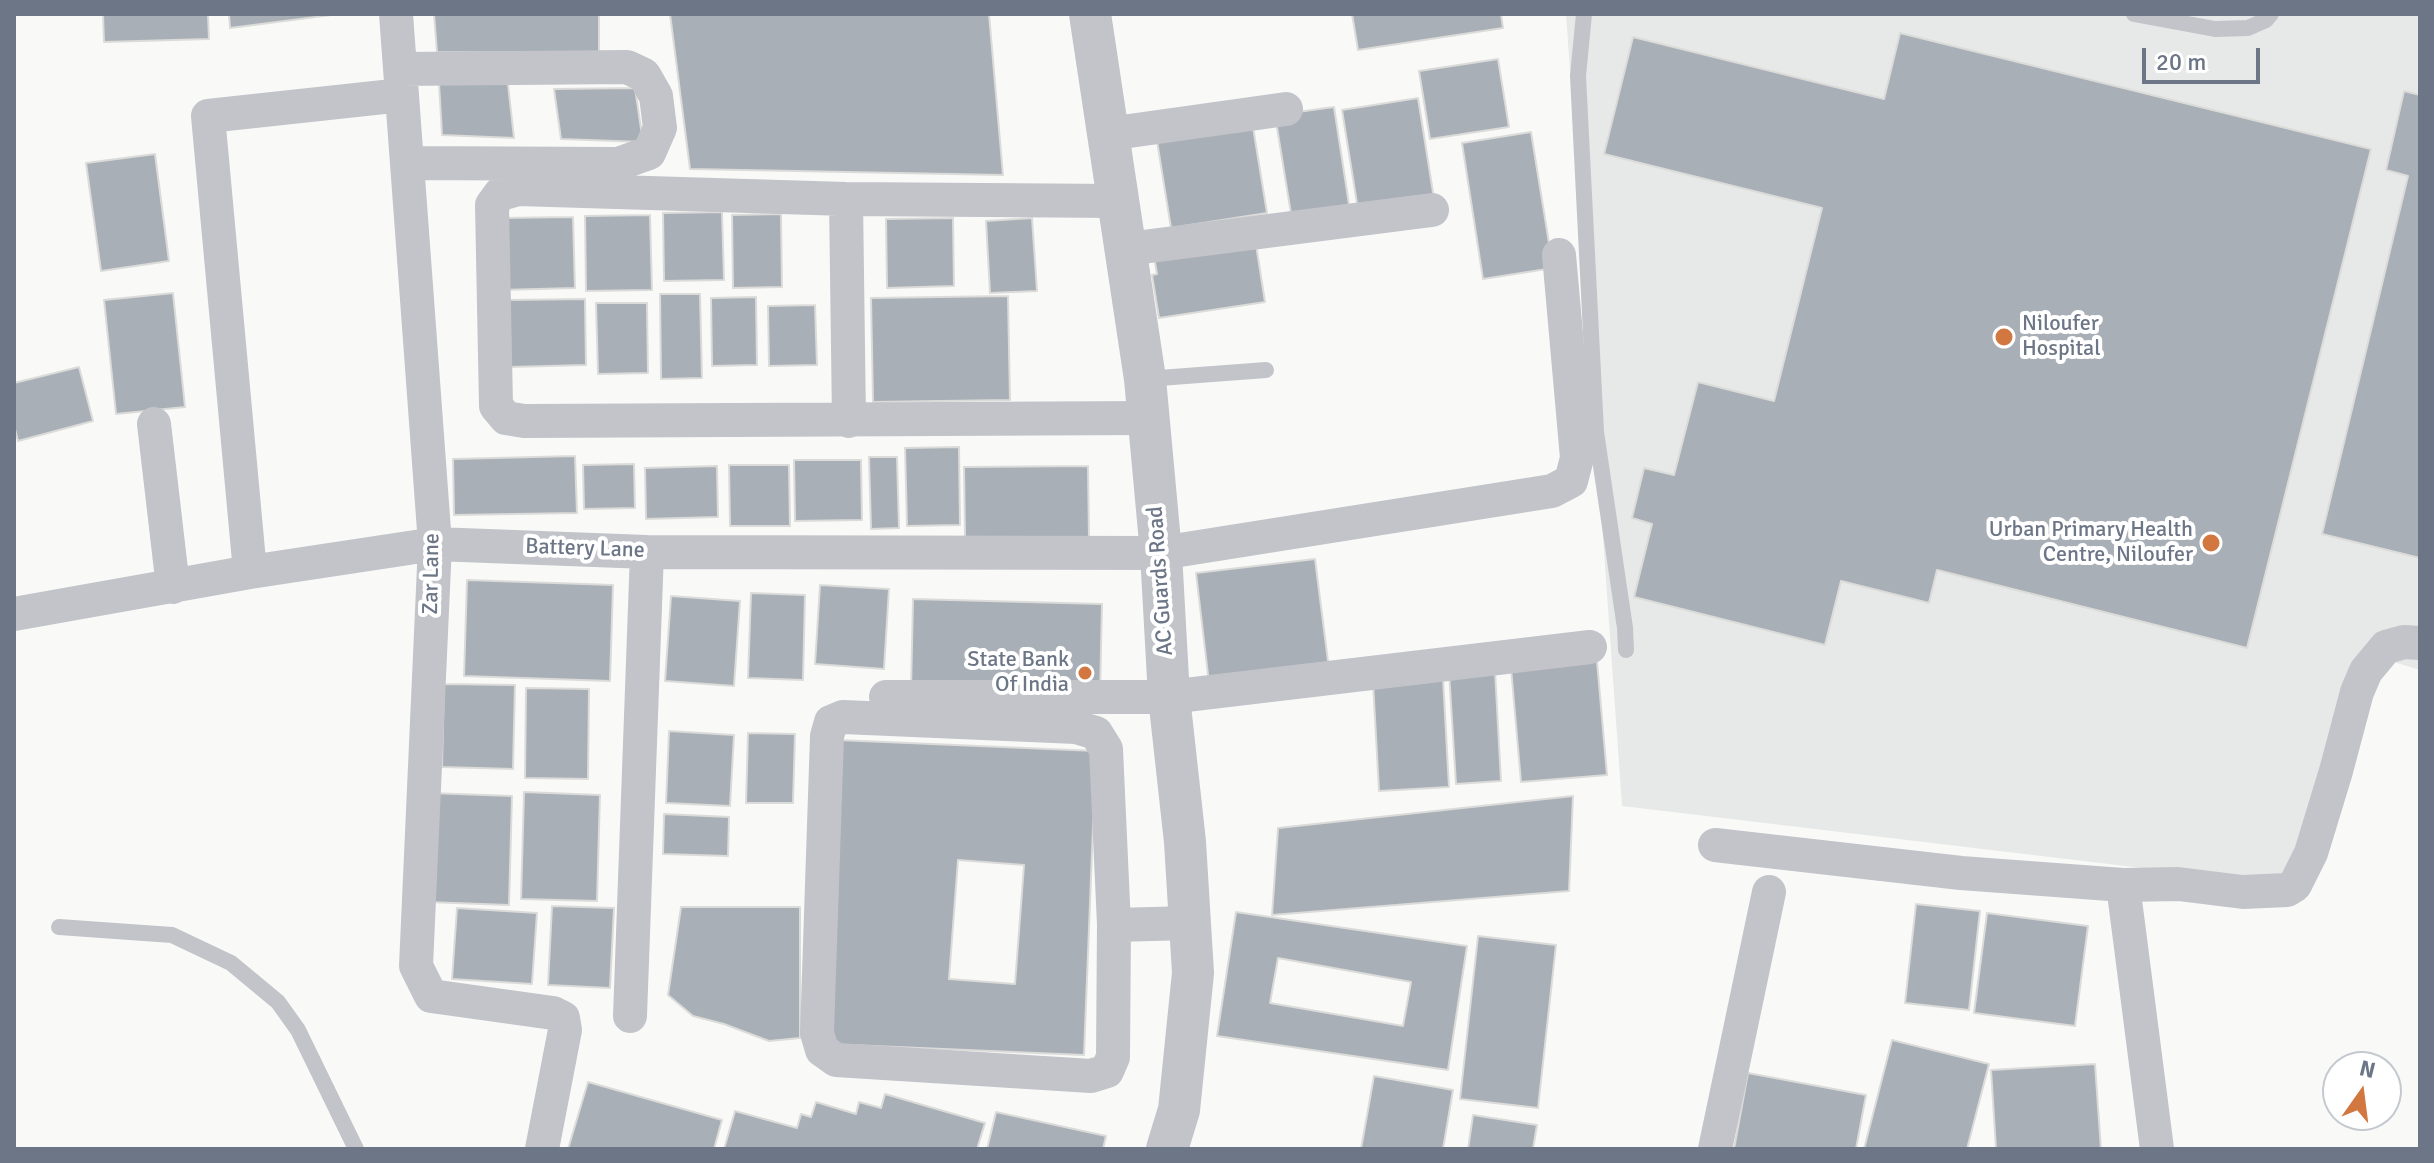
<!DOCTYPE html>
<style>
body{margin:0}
#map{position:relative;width:2434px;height:1163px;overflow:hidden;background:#f9faf8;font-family:Signika,sans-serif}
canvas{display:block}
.frame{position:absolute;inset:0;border:16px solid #6c7686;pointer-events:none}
.north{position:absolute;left:2322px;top:1051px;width:80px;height:80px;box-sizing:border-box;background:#fff;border:2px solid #c4c8cf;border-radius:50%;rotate:14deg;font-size:22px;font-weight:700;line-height:32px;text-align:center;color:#6c7686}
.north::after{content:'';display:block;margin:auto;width:28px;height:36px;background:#d2773f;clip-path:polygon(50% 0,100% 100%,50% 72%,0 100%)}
.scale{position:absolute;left:2142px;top:48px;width:118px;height:36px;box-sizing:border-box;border:4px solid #6c7686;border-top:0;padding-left:10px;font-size:24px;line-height:28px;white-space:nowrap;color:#6c7686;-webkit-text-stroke:6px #fff;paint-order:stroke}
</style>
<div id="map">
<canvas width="2434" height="1163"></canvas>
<div class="frame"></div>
<div class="north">N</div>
<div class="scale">20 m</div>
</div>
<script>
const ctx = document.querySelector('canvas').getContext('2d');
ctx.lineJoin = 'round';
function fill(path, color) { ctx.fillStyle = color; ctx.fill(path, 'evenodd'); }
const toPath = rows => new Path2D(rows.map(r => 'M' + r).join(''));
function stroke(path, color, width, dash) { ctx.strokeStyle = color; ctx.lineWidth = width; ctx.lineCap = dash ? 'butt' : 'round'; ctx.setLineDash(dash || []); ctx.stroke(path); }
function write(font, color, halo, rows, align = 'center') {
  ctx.font = font + ' Signika,sans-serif'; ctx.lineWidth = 8; ctx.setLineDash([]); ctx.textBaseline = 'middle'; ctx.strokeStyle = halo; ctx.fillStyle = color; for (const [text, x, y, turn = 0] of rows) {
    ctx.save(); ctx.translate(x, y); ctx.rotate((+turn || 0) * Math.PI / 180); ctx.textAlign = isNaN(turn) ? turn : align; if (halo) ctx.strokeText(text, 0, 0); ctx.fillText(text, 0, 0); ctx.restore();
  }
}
fill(toPath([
 [1566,14,2420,14,2420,670,2387,660,2301,887,1622,806]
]), '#e7e9e8');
const building = toPath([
 [103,14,208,14,209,39,104,42,103,14],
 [229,14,339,14,230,28,229,14],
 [434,14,599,14,599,53,437,52,434,14],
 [670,14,989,14,1003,175,690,169,670,14],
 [1352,14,1501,14,1503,28,1358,50,1352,14],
 [1900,33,2371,149,2247,648,1937,570,1929,603,1841,581,1825,645,1634,597,1652,524,1632,518,1644,468,1674,475,1698,382,1774,401,1822,208,1604,154,1633,37,1884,99,1900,33],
 [1498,59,1509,127,1430,139,1419,71,1498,59],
 [439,83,508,84,514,138,442,135,439,83],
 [635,88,643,142,561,139,554,89,635,88],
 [2404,91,2420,95,2420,558,2322,534,2408,176,2386,170,2404,91],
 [1418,98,1435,205,1359,216,1342,110,1418,98],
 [1334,107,1350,211,1292,220,1275,115,1334,107],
 [1253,127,1267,213,1171,228,1157,141,1253,127],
 [1531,132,1553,268,1483,279,1462,143,1531,132],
 [155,154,169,261,101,271,86,163,155,154],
 [722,212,724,280,664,281,663,213,722,212],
 [781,214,782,287,733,288,732,215,781,214],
 [650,215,652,290,586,291,585,216,650,215],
 [573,217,575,288,500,290,499,218,573,217],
 [953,218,954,286,887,288,886,219,953,218],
 [1032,218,1037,291,990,293,986,221,1032,218],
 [1254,232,1265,302,1159,318,1152,275,1157,274,1154,257,1254,232],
 [173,293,185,407,116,414,104,300,173,293],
 [660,294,700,294,702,378,661,379,660,294],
 [1008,296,1010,400,873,402,871,298,1008,296],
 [756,297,757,365,712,366,711,298,756,297],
 [585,299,586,365,510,367,508,300,585,299],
 [596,303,647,303,648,373,598,374,596,303],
 [815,305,817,365,769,366,768,306,815,305],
 [79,367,93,421,18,441,14,425,14,383,79,367],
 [959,447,960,525,907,526,905,448,959,447],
 [575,456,577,513,454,515,453,459,575,456],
 [869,457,897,457,899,528,871,529,869,457],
 [794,460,861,460,862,520,795,521,794,460],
 [634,464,635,508,584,509,583,465,634,464],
 [729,465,789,465,790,526,730,526,729,465],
 [717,466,718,517,646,519,645,468,717,466],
 [1088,466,1089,537,965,537,964,467,1088,466],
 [1315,559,1329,669,1209,683,1196,573,1315,559],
 [467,580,613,585,610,681,464,676,467,580],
 [820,585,889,589,884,669,815,664,820,585],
 [751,593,805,595,803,680,748,678,751,593],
 [671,596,740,601,734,686,665,681,671,596],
 [913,599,1102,604,1100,695,911,690,913,599],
 [1597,661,1607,775,1521,782,1511,668,1597,661],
 [1495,670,1501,781,1456,784,1449,672,1495,670],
 [1443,678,1449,787,1379,791,1373,682,1443,678],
 [444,684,515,685,513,769,442,767,444,684],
 [526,688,589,689,588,779,525,778,526,688],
 [669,731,734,735,730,806,666,803,669,731],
 [748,733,795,734,793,803,746,803,748,733],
 [838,740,1096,751,1084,1055,826,1044,838,740],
 [958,860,1024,865,1015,984,949,979,958,860],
 [524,792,600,795,597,901,521,899,524,792],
 [430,793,512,796,509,905,427,902,430,793],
 [1573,796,1569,891,1272,915,1278,828,1573,796],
 [664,814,729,817,728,856,663,854,664,814],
 [1916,904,1980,911,1969,1010,1905,1003,1916,904],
 [552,906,614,908,610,988,548,985,552,906],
 [681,907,800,907,800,1038,769,1041,724,1024,693,1016,668,995,681,907],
 [457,908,537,913,532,984,452,979,457,908],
 [1236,912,1467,946,1448,1070,1217,1036,1236,912],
 [1278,958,1411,982,1403,1026,1270,1003,1278,958],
 [1987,913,2088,926,2075,1026,1974,1013,1987,913],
 [1478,936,1556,945,1538,1108,1460,1099,1478,936],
 [1892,1040,1989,1064,1967,1149,1864,1149,1892,1040],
 [2095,1064,2101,1149,1996,1149,1991,1070,2095,1064],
 [1748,1073,1866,1095,1856,1149,1734,1149,1748,1073],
 [1374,1076,1453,1090,1443,1149,1361,1149,1374,1076],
 [588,1082,722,1120,714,1149,568,1149,588,1082],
 [885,1094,985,1123,977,1149,724,1149,735,1111,797,1128,801,1114,811,1117,816,1102,856,1114,859,1102,881,1108,885,1094],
 [996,1112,1106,1136,1103,1149,987,1149,996,1112],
 [1473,1115,1537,1125,1533,1149,1468,1149,1473,1115]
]);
fill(building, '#a9afb6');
stroke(building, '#dbdcda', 2);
stroke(toPath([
 [1584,14,1578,76,1596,432,1625,628,1626,650],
 [2134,14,2215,29,2248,28,2266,20,2271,14],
 [1146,379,1266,370],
 [59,927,172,935,231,963,278,1002,298,1030,356,1149]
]), '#c2c4c9', 16);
stroke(toPath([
 [396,14,435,544,416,966,431,996,553,1013,563,1018,565,1030,542,1149],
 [400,69,627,67,644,75,656,96,660,128,649,153,618,164,407,163],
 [1108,134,1286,109],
 [846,199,849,421],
 [1119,201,846,199,518,189,500,194,492,205,496,406,506,418,524,421,1147,418],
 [1127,249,1432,210],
 [154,424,173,587],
 [250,572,208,116,402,95],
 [14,614,250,572,435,544,647,552,1161,553,1552,491,1571,481,1577,458,1559,255],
 [886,697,1169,697,1590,647],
 [1715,845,1961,873,2123,885,2178,884,2243,892,2287,890,2295,885,2311,853,2336,771,2357,692,2366,671,2386,647,2404,642,2420,643],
 [2123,885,2157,1149],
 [1114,925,1113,1057,1107,1071,1091,1076,836,1060,822,1050,817,1033,827,736,831,722,843,717,1076,727,1096,733,1106,749,1114,925,1190,923],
 [630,1016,647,552],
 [1715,1149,1769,892]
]), '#c2c4c9', 34);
stroke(toPath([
 [1090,14,1145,379,1161,553,1169,697,1185,842,1193,973,1179,1110,1167,1149]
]), '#c2c4c9', 42);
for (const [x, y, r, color] of [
 [2004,337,10,"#d2773f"],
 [2211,543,10,"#d2773f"],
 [1085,673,8,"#d2773f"]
]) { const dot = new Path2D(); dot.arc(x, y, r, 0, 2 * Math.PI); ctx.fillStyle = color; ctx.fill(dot); stroke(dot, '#fff', 3); }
write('22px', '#6c7686', '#fff', [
 ["Niloufer",2022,324,"left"],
 ["Hospital",2022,349,"left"],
 ["Urban Primary Health",2193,530],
 ["Centre, Niloufer",2193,555],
 ["State Bank",1069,660],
 ["Of India",1069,685]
], 'right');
write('22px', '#6c7686', '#fff', [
 ["Battery Lane",585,549,2],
 ["Zar Lane",432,574,-89],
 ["AC Guards Road",1161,581,-94]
]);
</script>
